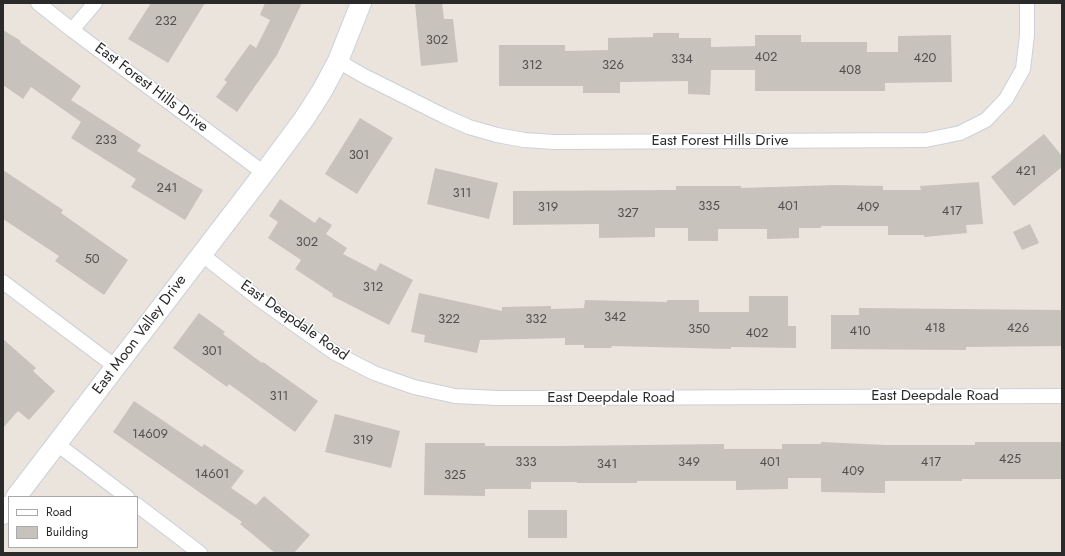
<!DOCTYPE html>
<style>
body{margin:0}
#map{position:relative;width:1065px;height:556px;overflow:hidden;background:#ebe4dd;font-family:Jost,sans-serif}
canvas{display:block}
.frame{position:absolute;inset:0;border:4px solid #2a2a2a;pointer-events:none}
.legend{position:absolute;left:8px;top:496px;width:130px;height:52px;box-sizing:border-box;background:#fff;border:1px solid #aaa;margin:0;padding:5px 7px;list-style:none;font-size:12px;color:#2a2a2a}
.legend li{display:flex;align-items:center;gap:8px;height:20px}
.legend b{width:20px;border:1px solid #aaa}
</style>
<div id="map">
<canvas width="1065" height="556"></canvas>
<div class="frame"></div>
<ul class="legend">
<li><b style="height:5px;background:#fff"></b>Road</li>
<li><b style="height:11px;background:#c7c2bc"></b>Building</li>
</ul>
</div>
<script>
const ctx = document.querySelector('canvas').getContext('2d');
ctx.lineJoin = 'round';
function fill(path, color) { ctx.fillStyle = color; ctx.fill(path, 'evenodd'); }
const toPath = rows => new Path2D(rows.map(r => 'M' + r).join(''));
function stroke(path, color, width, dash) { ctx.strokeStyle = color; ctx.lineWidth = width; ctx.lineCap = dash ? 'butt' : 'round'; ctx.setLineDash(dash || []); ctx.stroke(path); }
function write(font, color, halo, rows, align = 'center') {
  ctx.font = font + ' Jost,sans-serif'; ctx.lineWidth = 3; ctx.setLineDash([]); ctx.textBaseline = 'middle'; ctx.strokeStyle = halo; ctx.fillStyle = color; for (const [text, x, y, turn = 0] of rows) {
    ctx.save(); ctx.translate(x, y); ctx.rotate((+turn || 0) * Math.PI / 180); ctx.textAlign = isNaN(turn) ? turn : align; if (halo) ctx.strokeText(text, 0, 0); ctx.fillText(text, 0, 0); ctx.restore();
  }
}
fill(toPath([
 [151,3,205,3,168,63,128,39],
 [265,3,302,3,277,55,237,112,216,97,227,82,224,80,250,44,256,48,270,20,260,15],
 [415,3,442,3,444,19,453,19,458,62,421,66],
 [3,30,21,41,20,42,81,86,71,100,141,145,137,151,203,190,185,220,131,187,136,179,71,138,81,122,31,87,23,99,3,85],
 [653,33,679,33,679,38,711,38,711,47,755,46,755,35,801,35,801,42,867,42,867,52,898,52,898,36,951,35,952,82,885,83,885,91,755,91,755,70,711,70,710,95,688,94,688,81,620,82,620,93,583,93,583,86,499,86,499,45,565,45,565,51,608,50,608,38,653,37],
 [360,118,393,138,357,194,325,174],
 [1044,134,1062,156,1062,167,1014,206,991,177],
 [435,168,498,183,489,219,427,204],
 [3,170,63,210,61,213,128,260,104,295,55,261,59,256,3,219],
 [979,182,983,224,966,225,967,233,924,237,924,235,888,235,888,226,821,226,821,228,799,228,799,238,767,239,767,229,718,229,718,241,688,241,688,228,655,228,655,237,599,238,599,224,513,225,513,191,676,190,676,186,741,186,741,188,836,185,883,186,883,190,921,190,920,186],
 [280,199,315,223,319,217,332,225,326,234,347,248,343,254,376,271,380,263,413,280,389,325,332,296,333,294,295,269,301,260,268,238,278,222,269,216],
 [1030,224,1039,243,1022,250,1013,232],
 [419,293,502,311,502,307,551,306,551,309,584,308,585,300,667,302,667,300,699,300,699,312,749,312,749,296,788,296,788,326,796,326,796,348,731,347,731,349,612,346,611,348,584,348,584,345,565,345,565,338,480,340,477,353,424,342,425,335,411,332],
 [859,308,1062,310,1062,346,966,347,966,350,831,349,831,315,859,315],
 [199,313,225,332,223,334,262,363,263,362,318,401,295,432,229,384,227,387,173,348],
 [3,339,36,368,33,371,55,391,29,420,18,411,3,428],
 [134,401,202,447,204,444,244,471,231,488,256,505,264,496,310,535,294,553,275,553,240,524,242,522,113,432],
 [335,414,400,431,391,468,325,452],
 [821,442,885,445,975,445,975,442,1062,442,1062,479,962,479,962,481,885,481,885,493,821,492,821,478,788,478,788,489,736,490,736,481,637,481,637,483,577,483,577,482,531,482,531,489,485,489,485,496,424,495,425,443,485,443,485,446,558,446,724,444,724,449,782,449,782,444,821,444],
 [528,510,567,510,567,538,528,538]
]), '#c7c2bc');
const street = toPath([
 [38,3,72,30,264,173],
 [72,30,95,3],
 [338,61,364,76,444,116,469,127,497,135,524,140,554,142,926,140,960,133,986,120,1006,99,1023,69,1027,35,1027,3],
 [201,254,259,299,335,353,374,373,414,387,455,396,498,398,541,398,1062,396],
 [3,282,116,367],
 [57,444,127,497],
 [137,505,200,553]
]);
const secondary = toPath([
 [16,497,264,173,304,119,322,91,338,61,361,3],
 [3,514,9,506]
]);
stroke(street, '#ccd0db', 16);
stroke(secondary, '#ccd0db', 22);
stroke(street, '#fff', 14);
stroke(secondary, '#fff', 20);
write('13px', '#51504e', null, [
 ["232",166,22],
 ["302",437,41],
 ["402",766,58],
 ["420",925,59],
 ["334",682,60],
 ["312",532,66],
 ["326",613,66],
 ["408",850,71],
 ["233",106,141],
 ["301",359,156],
 ["421",1026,172],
 ["241",167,189],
 ["311",462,194],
 ["335",709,207],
 ["401",788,207],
 ["319",548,208],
 ["409",868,208],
 ["417",952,212],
 ["327",628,214],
 ["302",307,243],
 ["50",92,260],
 ["312",373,288],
 ["342",615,318],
 ["322",449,320],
 ["332",536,320],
 ["418",935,329],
 ["426",1018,329],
 ["350",699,330],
 ["410",860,332],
 ["402",757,334],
 ["301",212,352],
 ["311",279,397],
 ["14609",150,435],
 ["319",363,441],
 ["425",1010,460],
 ["333",526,463],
 ["349",689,463],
 ["401",770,463],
 ["417",931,463],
 ["341",607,465],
 ["409",853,472],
 ["14601",212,475],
 ["325",455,476]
]);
write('15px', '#2a2a2a', '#fff', [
 ["East Forest Hills Drive",151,88,37],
 ["East Forest Hills Drive",720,141],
 ["East Deepdale Road",294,321,35],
 ["East Moon Valley Drive",140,335,-53],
 ["East Deepdale Road",935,396],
 ["East Deepdale Road",611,398]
]);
</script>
